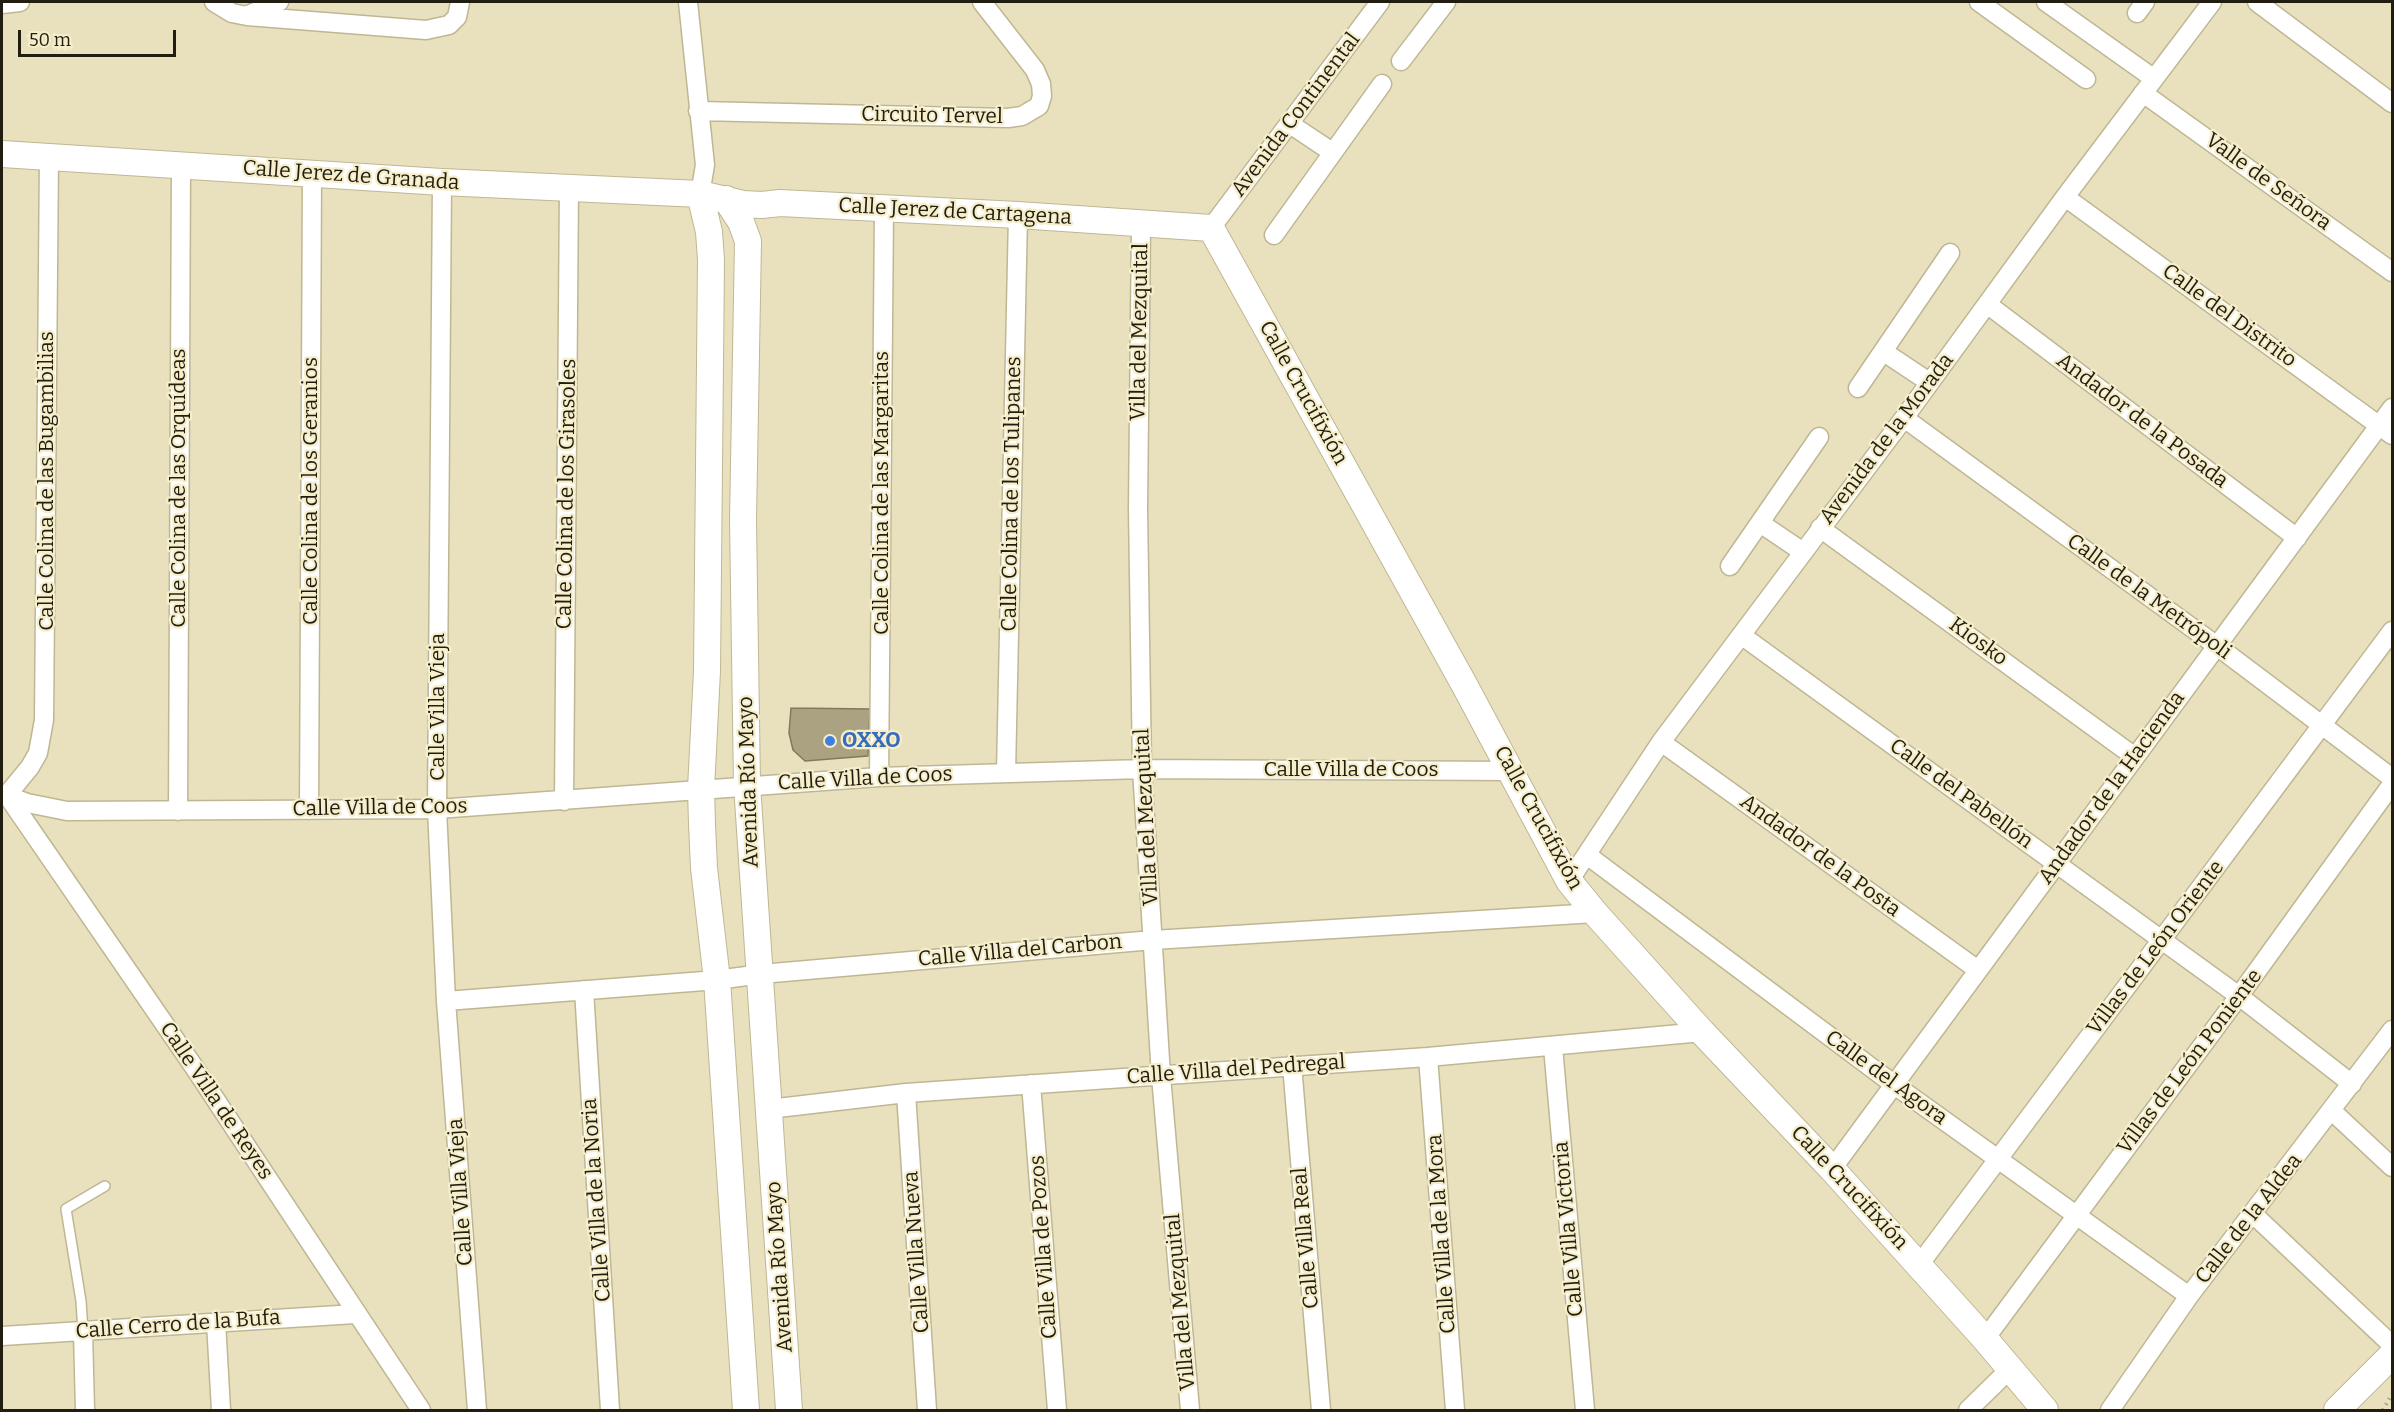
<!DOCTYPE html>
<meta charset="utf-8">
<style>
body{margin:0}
#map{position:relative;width:2394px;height:1412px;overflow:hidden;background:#e9e1bd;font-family:Bitter,serif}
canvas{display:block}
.frame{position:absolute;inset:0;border:3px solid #211e11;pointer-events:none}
.scale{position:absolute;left:18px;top:30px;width:158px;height:27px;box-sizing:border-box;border:3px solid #211e11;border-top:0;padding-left:8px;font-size:18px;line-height:21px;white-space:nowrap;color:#211e11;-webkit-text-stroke:4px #f6eeca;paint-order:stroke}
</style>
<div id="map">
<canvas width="2394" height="1412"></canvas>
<div class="frame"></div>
<div class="scale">50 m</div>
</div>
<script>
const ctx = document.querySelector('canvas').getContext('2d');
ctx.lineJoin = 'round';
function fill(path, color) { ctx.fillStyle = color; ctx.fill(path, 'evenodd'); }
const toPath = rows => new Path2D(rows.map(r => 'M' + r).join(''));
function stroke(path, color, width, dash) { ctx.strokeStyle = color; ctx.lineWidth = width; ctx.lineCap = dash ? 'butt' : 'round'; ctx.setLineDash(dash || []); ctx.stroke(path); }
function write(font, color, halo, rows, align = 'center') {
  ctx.font = font + ' Bitter,serif'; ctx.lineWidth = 4.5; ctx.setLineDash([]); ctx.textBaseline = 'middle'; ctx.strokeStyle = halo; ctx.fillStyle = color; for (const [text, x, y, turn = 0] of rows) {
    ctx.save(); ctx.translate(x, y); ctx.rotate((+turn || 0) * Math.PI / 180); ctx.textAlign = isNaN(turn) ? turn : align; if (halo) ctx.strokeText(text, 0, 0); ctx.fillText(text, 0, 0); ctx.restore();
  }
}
const building = toPath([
 [791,708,870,709,868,756,805,761,793,750,789,733,791,708]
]);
fill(building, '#aaa280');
stroke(building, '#817a59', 1.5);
const lane = toPath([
 [83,1332,81,1301,66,1209,105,1186]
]);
const street = toPath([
 [214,2,232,13,247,16,426,30,449,25,457,17,460,2],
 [688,2,705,165,700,194],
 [1979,2,2086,79],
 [2046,2,2153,78],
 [2257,2,2392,103],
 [2,4,20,2],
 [2137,13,2145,2],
 [248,15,279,2],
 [1401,61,1446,2],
 [2143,93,2392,272],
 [698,111,1008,118,1022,116,1039,106,1042,96,1041,84,1035,70,982,2],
 [1290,124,1332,152],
 [442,182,437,809,446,1001,477,1410],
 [2065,197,2392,435],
 [1141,223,1138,509,1142,769,1161,1076,1190,1410],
 [1211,228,1380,2],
 [1274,235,1382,84],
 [1987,304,2297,538],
 [1884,352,1929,382],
 [1858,388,1950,253],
 [1904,418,2217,646,2392,778],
 [1760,523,1803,552],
 [1820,528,2135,757],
 [1730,566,1819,437],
 [1741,635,2239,996,2352,1084],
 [1661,742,1978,970],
 [1006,773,1018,215],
 [879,777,884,209],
 [2,794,27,803,67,811,437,809,879,777,1142,769,1511,771],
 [7,795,194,1067,421,1410],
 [7,795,30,767,38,753,44,720,49,156],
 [564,801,569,187],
 [309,810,312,173],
 [178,811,181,165],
 [1587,855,1896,1086,2189,1296],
 [1569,881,1661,742,1904,418,2065,197,2212,2],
 [584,990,610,1410],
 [446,1001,717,980,761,974,1153,940,1595,913],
 [1553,1047,1585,1410],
 [1428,1057,1455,1410],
 [1292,1065,1321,1410],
 [1031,1084,1057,1410],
 [906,1093,927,1410],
 [769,1109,906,1093,1428,1057,1702,1032],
 [2332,1111,2392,1167],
 [1832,1169,2392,408],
 [2253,1214,2392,1345],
 [1919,1265,2392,631],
 [216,1322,221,1410],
 [83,1332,85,1410],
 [2,1336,355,1314],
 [1985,1339,2239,996,2392,784],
 [1968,1410,2010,1369],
 [2110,1410,2189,1296,2392,1030]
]);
const secondary = toPath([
 [2,154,442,182,700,194,743,204,762,205,780,203,1018,215,1211,228,1465,686,1569,881,1595,913,1702,1032,1832,1169,1985,1339,2045,1410],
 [700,194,709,232,711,260,707,671,701,789,702,824,704,868,717,980,746,1410],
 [726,199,741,222,748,241,743,520,747,785,789,1410],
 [2337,1410,2392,1355]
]);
stroke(lane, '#bfb794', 12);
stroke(street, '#bfb794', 21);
stroke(secondary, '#bfb794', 28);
stroke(toPath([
 [2383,1410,2392,1394]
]), '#a59f83', 4, [1.5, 4.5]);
stroke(lane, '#fff', 9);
stroke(street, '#fff', 18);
stroke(secondary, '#fff', 26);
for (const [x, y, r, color] of [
 [830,741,6,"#3f7fe0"]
]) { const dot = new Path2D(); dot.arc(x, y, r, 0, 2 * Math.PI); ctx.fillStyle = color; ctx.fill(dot); stroke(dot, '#f6eeca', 2); }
write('21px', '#211e11', '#f6eeca', [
 ["Avenida Continental",1296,115,-53],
 ["Circuito Tervel",932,116,1],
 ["Calle Jerez de Granada",351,176,4],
 ["Valle de Señora",2268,182,36],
 ["Calle Jerez de Cartagena",955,212,3],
 ["Calle del Distrito",2229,316,36],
 ["Villa del Mezquital",1140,332,-89],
 ["Calle Crucifixión",1303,393,61],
 ["Andador de la Posada",2142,421,37],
 ["Avenida de la Morada",1887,439,-53],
 ["Calle Colina de las Bugambilias",47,481,-90],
 ["Calle Colina de las Orquídeas",179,488,-90],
 ["Calle Colina de los Geranios",311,491,-90],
 ["Calle Colina de las Margaritas",882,493,-90],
 ["Calle Colina de los Girasoles",567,494,-89],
 ["Calle Colina de los Tulipanes",1012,494,-89],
 ["Calle de la Metrópoli",2149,597,36],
 ["Kiosko",1978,642,36],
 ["Calle Villa Vieja",438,707,-90],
 ["Calle Villa de Coos",1351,770],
 ["Calle Villa de Coos",865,779,-3],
 ["Avenida Río Mayo",749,782,-92],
 ["Andador de la Hacienda",2112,788,-54],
 ["Calle del Pabellón",1961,794,36],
 ["Calle Villa de Coos",380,808,-1],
 ["Villa del Mezquital",1147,817,-93],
 ["Calle Crucifixión",1538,818,61],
 ["Andador de la Posta",1820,856,36],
 ["Villas de León Oriente",2156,948,-53],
 ["Calle Villa del Carbon",1020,951,-5],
 ["Villas de León Poniente",2190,1062,-53],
 ["Calle Villa del Pedregal",1236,1070,-4],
 ["Calle del Agora",1886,1078,36],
 ["Calle Villa de Reyes",216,1101,56],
 ["Calle Crucifixión",1849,1188,47],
 ["Calle Villa Vieja",461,1192,-94],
 ["Calle Villa de la Noria",597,1200,-94],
 ["Calle de la Aldea",2249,1219,-52],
 ["Calle Villa Victoria",1569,1229,-95],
 ["Calle Villa de la Mora",1442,1234,-94],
 ["Calle Villa Real",1306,1238,-95],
 ["Calle Villa de Pozos",1044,1247,-94],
 ["Calle Villa Nueva",917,1252,-94],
 ["Avenida Río Mayo",780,1267,-94],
 ["Villa del Mezquital",1181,1302,-95],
 ["Calle Cerro de la Bufa",178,1325,-4]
]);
write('bold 21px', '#366cbe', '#f6eeca', [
 ["OXXO",842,741]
], 'left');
</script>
